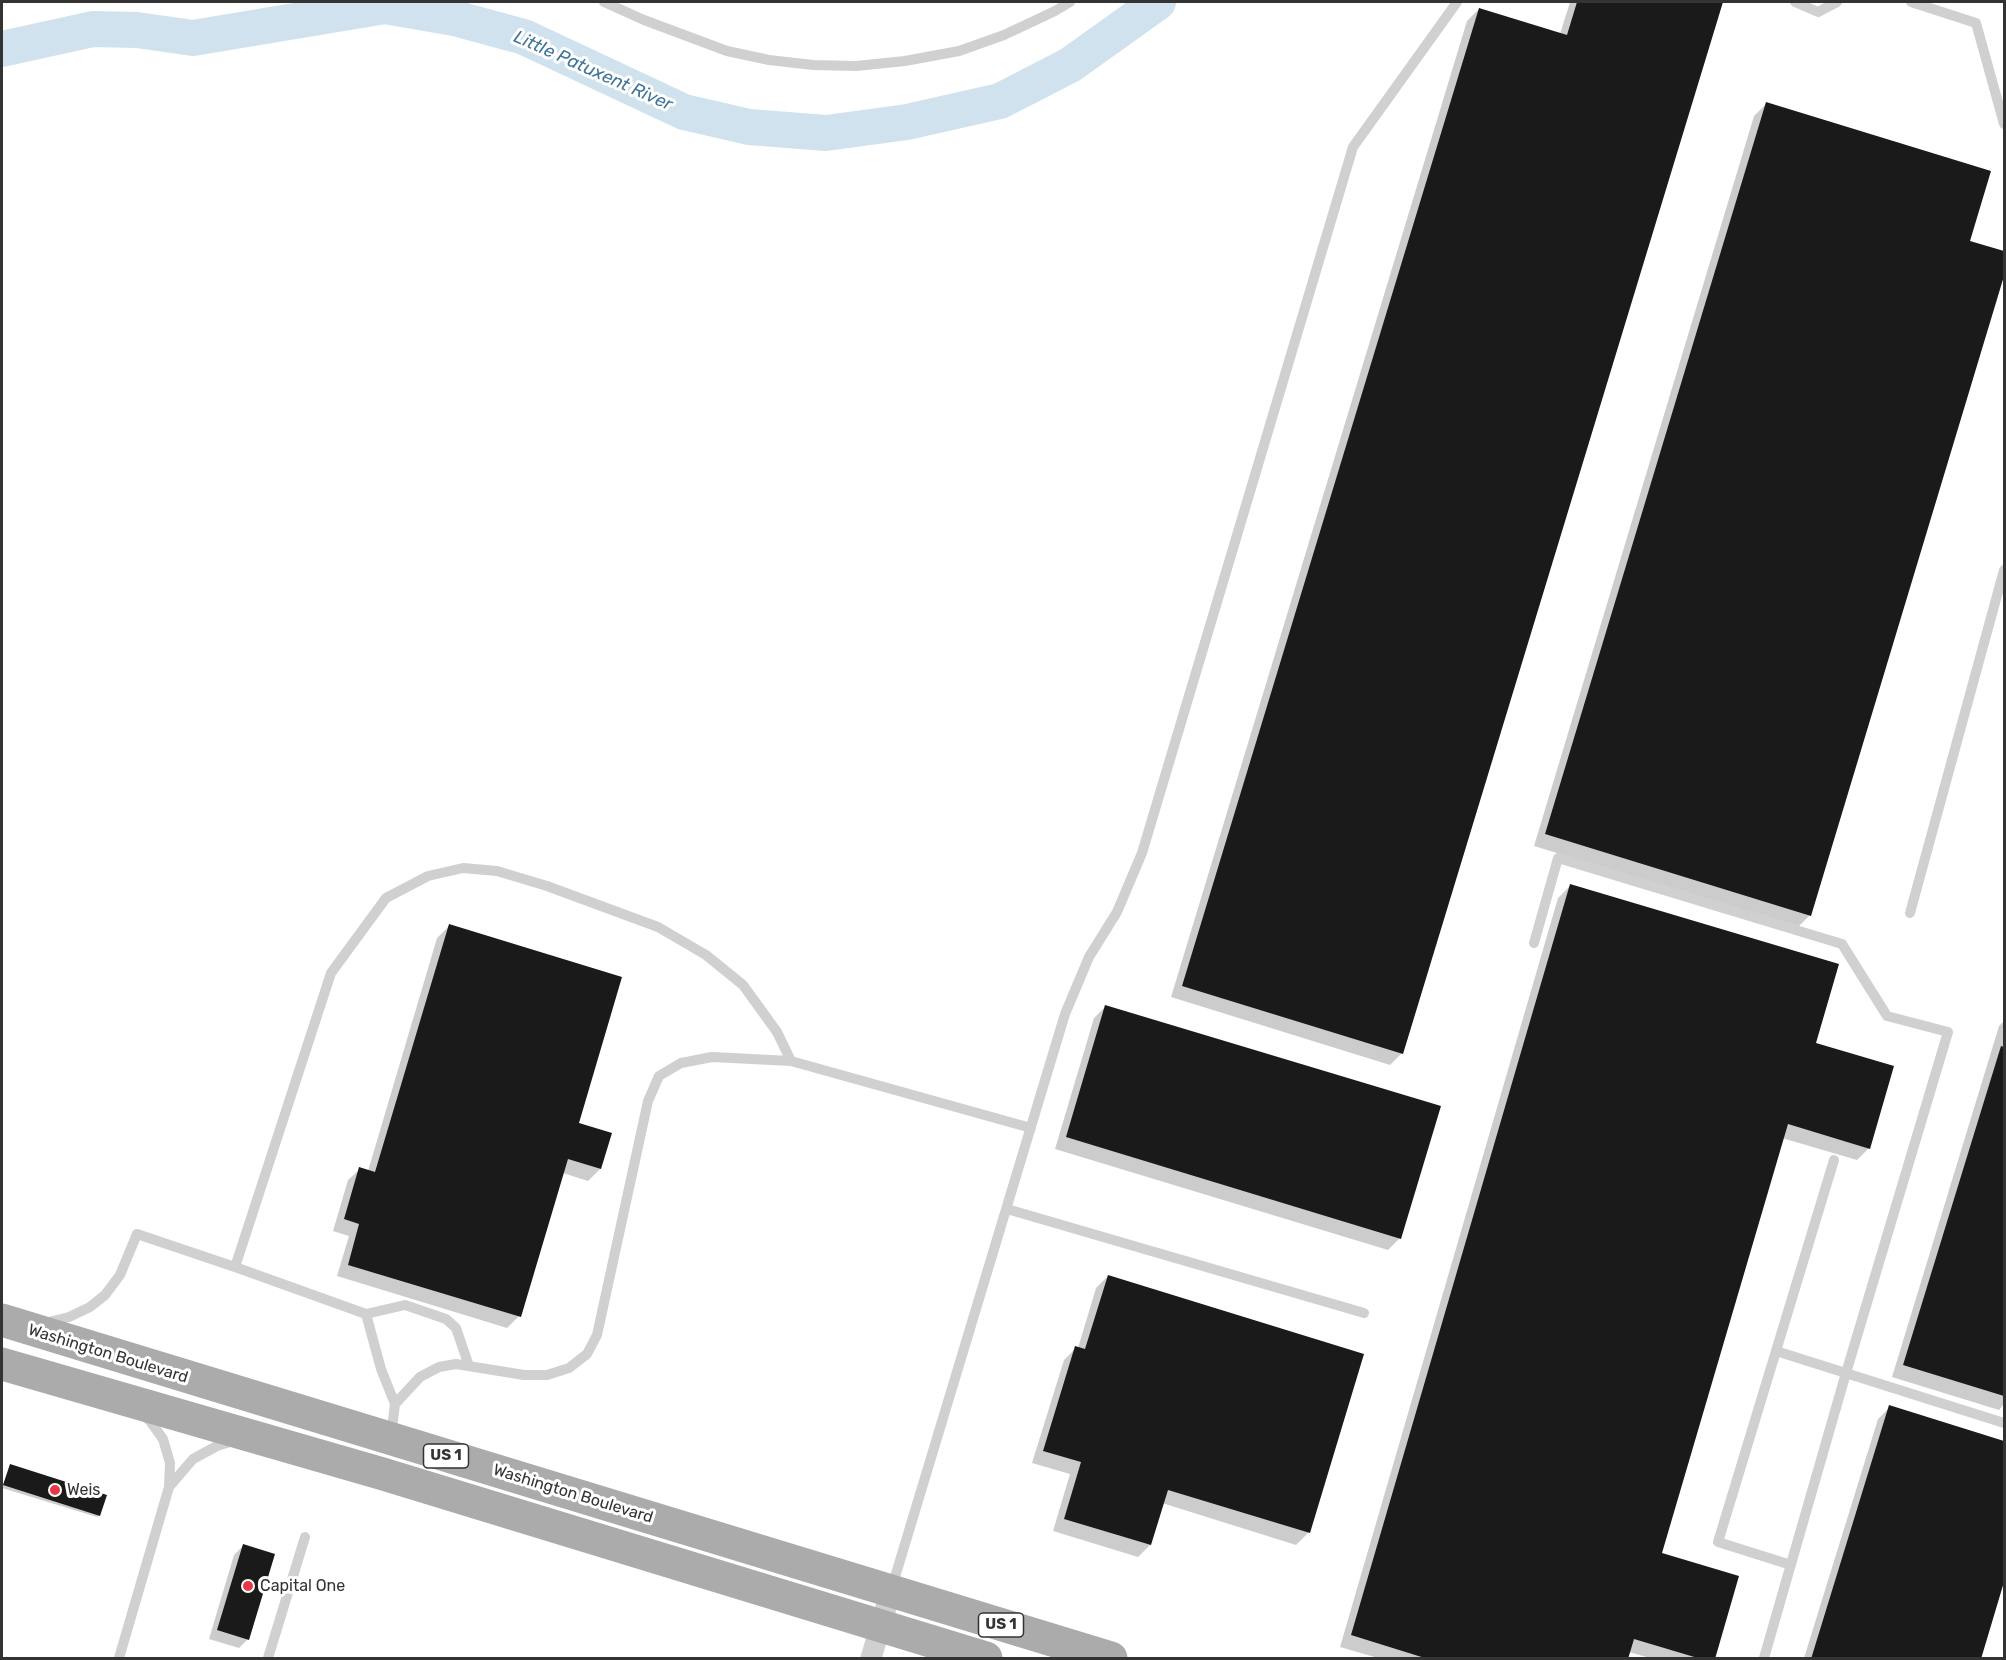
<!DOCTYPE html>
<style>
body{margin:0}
#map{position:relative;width:2006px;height:1660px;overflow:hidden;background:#fff;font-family:Rubik,sans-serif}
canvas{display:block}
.frame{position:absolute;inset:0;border:3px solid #333;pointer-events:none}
</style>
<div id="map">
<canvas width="2006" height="1660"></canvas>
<div class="frame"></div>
</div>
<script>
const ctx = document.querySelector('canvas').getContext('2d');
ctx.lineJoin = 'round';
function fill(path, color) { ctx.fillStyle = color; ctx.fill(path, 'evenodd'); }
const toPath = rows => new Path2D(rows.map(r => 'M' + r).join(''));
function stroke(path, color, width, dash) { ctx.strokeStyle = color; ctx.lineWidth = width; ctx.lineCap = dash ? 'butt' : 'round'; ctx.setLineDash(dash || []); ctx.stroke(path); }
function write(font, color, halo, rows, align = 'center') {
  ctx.font = font + ' Rubik,sans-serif'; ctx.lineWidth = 6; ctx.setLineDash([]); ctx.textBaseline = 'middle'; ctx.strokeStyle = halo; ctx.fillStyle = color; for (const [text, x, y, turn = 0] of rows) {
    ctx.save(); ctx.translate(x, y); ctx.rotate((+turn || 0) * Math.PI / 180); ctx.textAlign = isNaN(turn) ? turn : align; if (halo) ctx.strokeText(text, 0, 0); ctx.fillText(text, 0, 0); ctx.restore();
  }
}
fill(toPath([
 [1570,2,1721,2,1402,1053,1390,1065,1171,997,1467,21,1479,9,1560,34],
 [1766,104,1968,242,2004,253,2004,271,1810,915,1798,927,1534,846,1754,116],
 [1570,886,1814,1044,1869,1148,1857,1160,1782,1138,1661,1554,1714,1658,1650,1658,1629,1652,1627,1658,1378,1658,1340,1647,1558,898],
 [449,926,577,1124,600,1169,588,1181,563,1173,519,1316,507,1328,337,1276,349,1236,333,1231,348,1180,360,1169,368,1171,437,938],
 [1106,1006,1400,1238,1388,1250,1055,1149,1094,1018],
 [2004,1021,2004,1404,1999,1410,1892,1377,1999,1026],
 [1108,1276,1362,1355,1308,1533,1296,1545,1162,1503,1150,1545,1138,1557,1053,1531,1070,1474,1032,1463,1064,1360,1076,1348,1078,1348,1096,1288],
 [1890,1407,2004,1443,2004,1577,1979,1658,1804,1658,1878,1419],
 [10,1466,99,1515,97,1517,2,1488],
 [243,1546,248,1639,239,1648,209,1639,234,1555]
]), '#0003');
stroke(toPath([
 [2,49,93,29,137,30,193,38,385,6,454,18,524,37,684,112,749,127,826,133,907,122,1000,101,1070,65,1158,2]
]), '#cfe2ee', 36);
fill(toPath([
 [1577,2,1723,2,1403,1054,1182,986,1479,8,1567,35],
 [1766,102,1991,171,1970,241,2004,251,2004,276,1811,916,1545,834],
 [1570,884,1839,964,1816,1043,1894,1066,1870,1149,1788,1124,1662,1553,1739,1576,1715,1659,1701,1659,1634,1639,1628,1659,1428,1659,1351,1635],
 [449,924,622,977,579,1123,612,1133,601,1169,568,1159,521,1317,348,1265,359,1224,344,1219,359,1167,375,1172],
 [1105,1005,1441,1106,1401,1239,1066,1137],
 [2001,1046,2004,1047,2004,1396,1903,1365],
 [1108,1275,1364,1354,1310,1533,1168,1490,1151,1545,1064,1519,1081,1462,1043,1451,1075,1346,1085,1349],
 [1889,1405,2004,1441,2004,1582,1981,1659,1811,1659],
 [10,1464,107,1495,100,1516,3,1485],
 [243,1544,275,1554,249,1640,217,1630]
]), '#1a1a1a');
stroke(toPath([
 [604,2,644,20,727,51,769,60,813,65,856,66,905,61,959,51,1004,35,1055,11,1070,2],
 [1795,2,1818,12,1837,2],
 [1911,2,1976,23,2004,124],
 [1910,913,2004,570],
 [1534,943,1558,858,1842,944,1887,1016,1948,1032,1846,1373,1764,1658],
 [1007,1209,1364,1313],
 [366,1314,405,1305,446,1319,456,1328,469,1366],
 [45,1323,69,1317,90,1307,105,1295,120,1275,137,1234,235,1267],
 [1776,1351,2004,1423],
 [395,1404,420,1377,439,1367,456,1364,524,1375,547,1375,569,1368,587,1354,597,1335,648,1101,659,1076,681,1063,712,1057,791,1061,1031,1128],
 [391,1436,395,1404,381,1369,366,1314,235,1267,331,973,386,898,428,876,463,868,497,871,547,886,658,927,706,955,743,985,777,1032,791,1061],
 [169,1487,193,1459,217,1446,233,1441],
 [1791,1565,1718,1542,1834,1160],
 [892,1587,1065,1014,1089,957,1117,912,1142,853,1353,147,1457,2],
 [119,1658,169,1487,170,1463,163,1439,150,1421,143,1415],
 [268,1658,305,1537]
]), '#d0d0d0', 10);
stroke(toPath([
 [871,1658,891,1591]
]), '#d0d0d0', 21);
stroke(toPath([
 [2,1320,1111,1658],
 [2,1364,383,1474,986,1658]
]), '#ababab', 33);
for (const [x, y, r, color] of [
 [55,1490,6,"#e63946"],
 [248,1586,6,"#e63946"]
]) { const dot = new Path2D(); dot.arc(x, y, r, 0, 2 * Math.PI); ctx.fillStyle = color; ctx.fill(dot); stroke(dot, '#fff', 2); }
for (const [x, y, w] of [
 [446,1456,45],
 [1001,1625,45]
]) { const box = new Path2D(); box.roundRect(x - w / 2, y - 12, w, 24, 4.5); ctx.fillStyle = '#fff'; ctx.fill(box); stroke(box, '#333', 1.5); }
write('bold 15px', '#333', null, [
 ["US 1",446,1456],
 ["US 1",1001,1625]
]);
write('16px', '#333', '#fff', [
 ["Washington Boulevard",108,1354,17],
 ["Washington Boulevard",573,1494,17]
]);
write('16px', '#333', '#fff', [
 ["Weis",67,1490],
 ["Capital One",260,1586]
], 'left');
write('italic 18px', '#3f7597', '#fff', [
 ["Little Patuxent River",593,71,24]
]);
</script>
